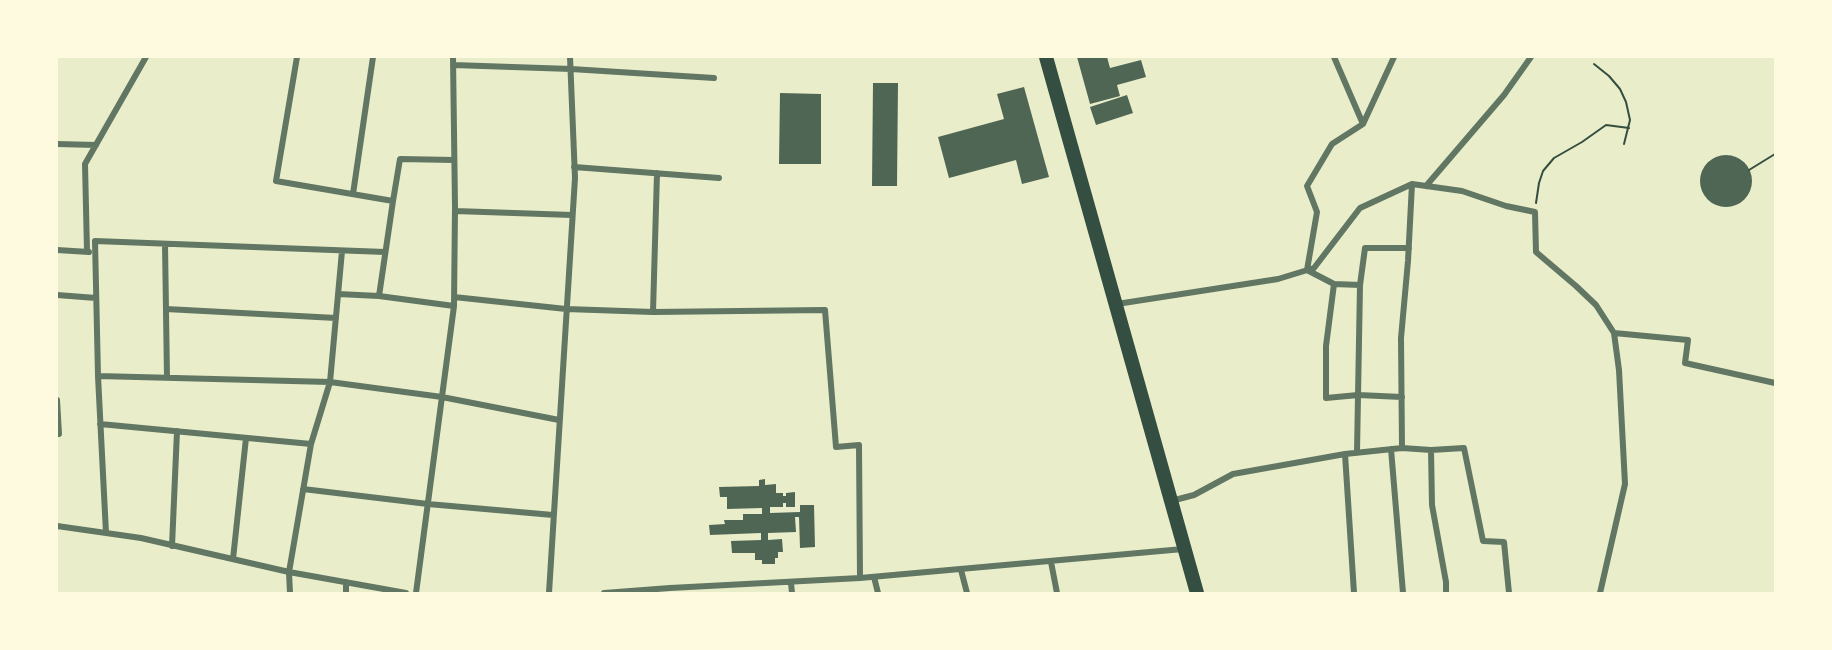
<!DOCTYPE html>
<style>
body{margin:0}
#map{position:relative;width:1832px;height:650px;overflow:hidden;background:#e9edc9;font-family:Figtree,sans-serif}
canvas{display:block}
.frame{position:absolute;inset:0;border:58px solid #fefae0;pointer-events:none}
</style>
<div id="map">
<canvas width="1832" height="650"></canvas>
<div class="frame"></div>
</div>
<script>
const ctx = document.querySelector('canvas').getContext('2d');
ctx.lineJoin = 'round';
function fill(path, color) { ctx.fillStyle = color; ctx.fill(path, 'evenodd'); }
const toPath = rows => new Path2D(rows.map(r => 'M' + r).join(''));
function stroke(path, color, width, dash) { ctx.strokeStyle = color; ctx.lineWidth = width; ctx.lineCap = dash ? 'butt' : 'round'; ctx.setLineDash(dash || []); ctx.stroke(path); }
fill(toPath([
 [1077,57,1107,57,1110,68,1141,60,1146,77,1117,85,1120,96,1090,104],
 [873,83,898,83,897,186,872,186],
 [1024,87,1049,177,1022,184,1016,160,949,178,938,137,1004,119,997,94],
 [780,93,821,94,821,164,779,164],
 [1127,95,1133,113,1096,125,1090,107],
 '1700 181a26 26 0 1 1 52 0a26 26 0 1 1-52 0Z',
 [765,479,765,485,776,484,776,493,783,493,783,496,786,496,786,493,795,492,795,507,786,507,786,503,783,503,783,507,770,507,770,513,800,512,800,505,814,505,815,547,800,548,799,517,795,517,796,532,768,533,768,540,782,539,783,552,778,552,778,558,775,558,775,564,762,564,762,560,755,560,755,553,732,553,731,541,761,540,761,533,710,535,709,525,725,524,724,520,743,520,743,514,762,514,762,508,727,509,727,497,720,497,719,487,759,486,759,480]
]), '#4f6655');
stroke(toPath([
 [1594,64,1609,76,1620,89,1626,102,1630,120,1624,144],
 [1749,170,1775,154],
 [1536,203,1539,183,1543,171,1554,158,1582,142,1606,125,1629,128]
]), '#344e41', 2);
stroke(toPath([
 [297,57,276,181,393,201,379,296,454,306],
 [1334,57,1363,124],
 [453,65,571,69,714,78],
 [57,144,96,145],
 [574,167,719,178],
 [1426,186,1504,95,1531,57],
 [353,194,373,57],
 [393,201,400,159,454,160],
 [455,211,572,215],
 [165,244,167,378],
 [57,250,89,252],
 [87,251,85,164,146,57],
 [342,251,330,382,98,376,95,241,385,252],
 [1334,284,1326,346,1326,398,1358,395,1402,397],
 [1360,285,1365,248,1409,248],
 [338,294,379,296],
 [57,295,96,298],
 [454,297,566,309,653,312,657,173],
 [1117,304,1278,279,1314,268,1360,208,1412,184,1462,191,1506,206,1535,212,1536,252,1576,286,1596,305,1614,333,1688,340,1685,363,1775,383],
 [166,309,336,318],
 [653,312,825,310,836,447,859,445,860,578],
 [98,376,106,533],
 [57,400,59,434],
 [100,424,311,444,330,382,442,397,559,420],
 [1402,448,1401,338,1408,261,1412,184],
 [1391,449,1403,593],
 [1431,450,1432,505,1446,582,1446,593],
 [1357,452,1360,285,1334,284,1307,270,1317,212,1307,186,1332,144,1363,124,1394,57],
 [303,489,428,504,553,515],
 [1171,501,1194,495,1233,474,1345,454],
 [57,526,141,538,289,572,406,593],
 [172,546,177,431],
 [233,559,246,438],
 [1051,562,1057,593],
 [961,570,967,593],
 [874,577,878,593],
 [346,582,346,593],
 [791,583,792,593],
 [290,593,289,572,311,444],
 [416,593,454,306,455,207,453,57],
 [549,593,575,178,570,57],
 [604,593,670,588,860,578,1183,549],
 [1354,593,1345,454,1402,448,1431,450,1464,448,1483,541,1504,542,1509,593],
 [1600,593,1625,484,1619,370,1614,333]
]), '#617663', 6);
stroke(toPath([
 [1046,57,1197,593]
]), '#344e41', 14);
</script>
